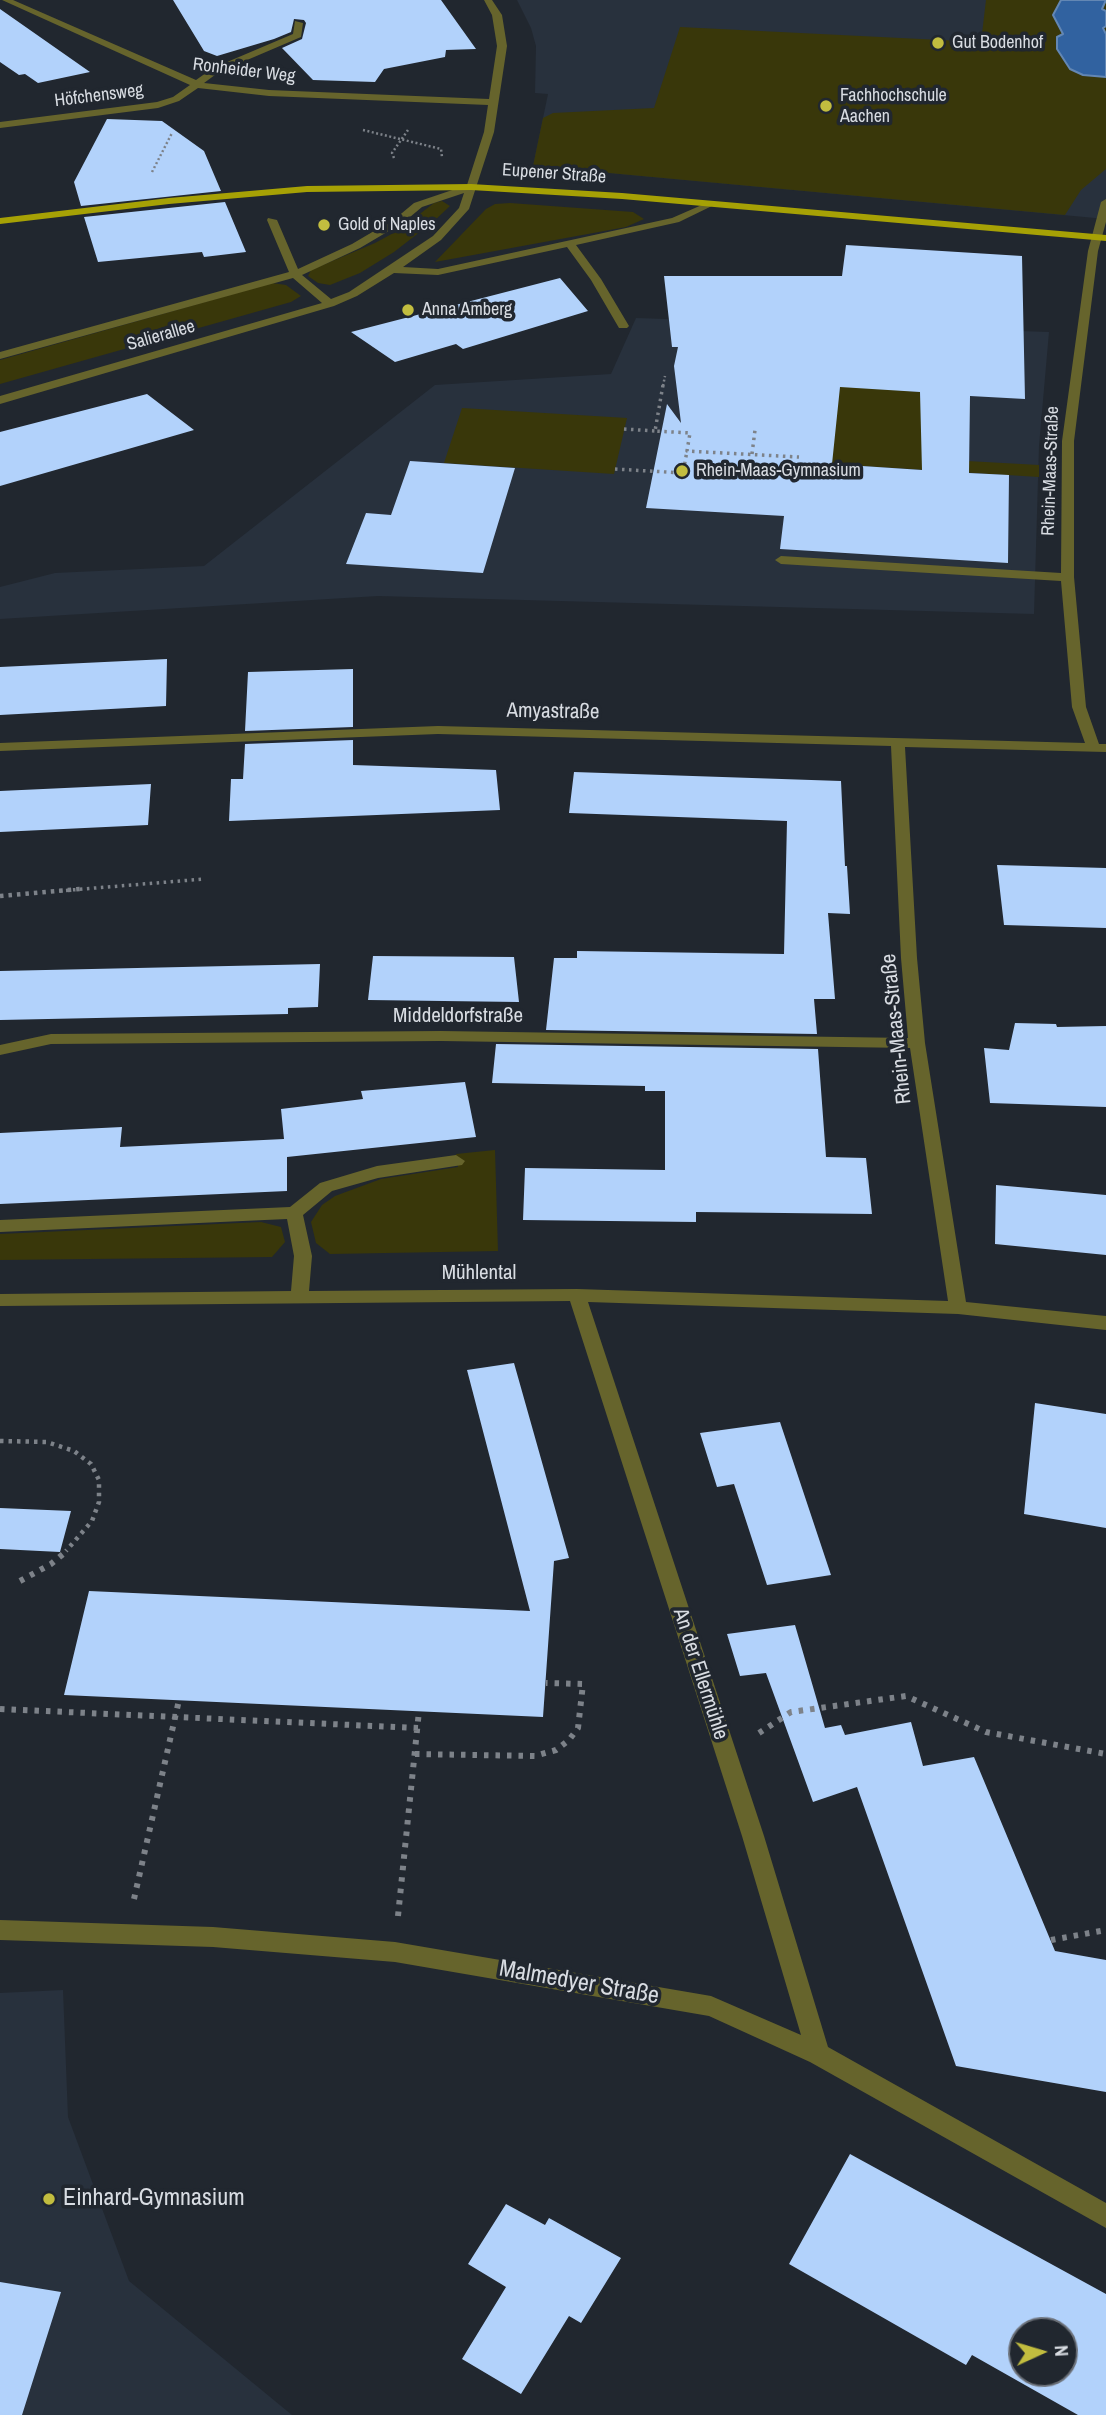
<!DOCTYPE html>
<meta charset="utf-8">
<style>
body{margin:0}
#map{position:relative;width:1106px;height:2415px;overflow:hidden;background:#21272f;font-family:"Archivo Narrow",sans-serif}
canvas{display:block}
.north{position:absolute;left:1008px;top:2317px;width:70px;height:70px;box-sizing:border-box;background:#21272f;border:2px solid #6a6f77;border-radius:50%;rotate:86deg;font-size:19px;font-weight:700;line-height:28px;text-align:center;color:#d8dce2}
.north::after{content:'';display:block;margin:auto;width:24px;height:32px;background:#c2bd3f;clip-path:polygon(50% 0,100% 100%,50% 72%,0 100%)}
</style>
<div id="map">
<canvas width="1106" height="2415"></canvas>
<div class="north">N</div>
</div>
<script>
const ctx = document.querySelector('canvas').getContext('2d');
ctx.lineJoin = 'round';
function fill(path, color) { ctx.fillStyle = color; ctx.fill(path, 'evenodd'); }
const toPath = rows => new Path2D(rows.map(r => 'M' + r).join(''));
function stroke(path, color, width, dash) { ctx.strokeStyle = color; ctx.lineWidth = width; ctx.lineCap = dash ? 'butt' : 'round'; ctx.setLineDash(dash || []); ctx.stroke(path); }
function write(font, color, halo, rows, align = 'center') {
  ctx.font = font + ' "Archivo Narrow",sans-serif'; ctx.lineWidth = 7; ctx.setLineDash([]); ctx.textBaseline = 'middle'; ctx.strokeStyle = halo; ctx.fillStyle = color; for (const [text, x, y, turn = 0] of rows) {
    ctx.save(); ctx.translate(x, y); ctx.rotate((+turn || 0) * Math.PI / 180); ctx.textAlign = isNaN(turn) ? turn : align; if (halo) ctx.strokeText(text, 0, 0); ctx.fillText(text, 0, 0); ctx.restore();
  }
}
fill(toPath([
 [517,0,1106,0,1106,219,533,166,548,94,535,93,536,46,531,28],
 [636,318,1049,332,1039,446,1034,614,378,596,0,619,0,587,55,573,204,566,435,385,611,374],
 [63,1990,68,2117,129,2281,292,2415,0,2415,0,1993]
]), '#28313d');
fill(toPath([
 [986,0,1106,0,1106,169,1081,190,1065,215,533,166,543,118,553,113,654,108,680,27,981,42],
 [442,201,450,206,434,221,394,252,360,273,330,285,318,283,308,276,311,270,375,243,399,230,434,203],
 [510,203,633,212,644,219,626,227,435,262,486,209,495,204],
 [272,283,286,285,301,296,291,302,0,384,0,360],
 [840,385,920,392,920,398,970,401,967,461,1039,465,1039,477,831,464],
 [462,408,627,418,614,474,444,463],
 [495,1150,498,1251,330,1254,316,1243,311,1222,322,1205,335,1196,381,1179,458,1167,456,1154],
 [261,1222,281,1227,285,1242,272,1257,0,1260,0,1234]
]), '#39370a');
const water = toPath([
 [1061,0,1106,0,1102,9,1106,11,1106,26,1103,28,1106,34,1106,77,1083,75,1070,69,1057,49,1057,37,1063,34,1053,15,1061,0]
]);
fill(water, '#3162a0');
stroke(water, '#6387b4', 2);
fill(toPath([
 [173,0,441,0,476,49,446,50,445,57,384,69,375,82,313,80,282,48,302,39,306,23,304,20,294,19,291,32,274,39,217,56,204,51],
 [0,9,90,72,38,83,25,74,19,75,0,62],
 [107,119,162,121,204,151,221,191,81,206,74,182],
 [225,202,246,252,204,257,202,252,98,262,84,217],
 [846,245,1022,256,1025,399,970,396,969,473,1009,475,1008,563,780,549,784,516,646,508,667,404,681,423,674,366,678,347,672,347,664,276,842,276],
 [840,387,920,392,922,470,832,464],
 [560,278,588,311,463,349,456,344,395,362,351,332],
 [147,394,194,430,0,486,0,432],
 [410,461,515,468,483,573,346,564,366,513,391,515],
 [167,659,166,706,0,715,0,667],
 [353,669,353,727,245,731,248,672],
 [353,740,353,765,496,770,500,810,229,821,231,779,243,779,245,744],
 [574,772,841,781,845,866,847,866,850,914,828,913,835,999,814,999,817,1034,546,1030,554,958,577,958,577,951,784,954,787,821,569,813],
 [151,784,148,825,0,832,0,791],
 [997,865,1106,868,1106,928,1004,925],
 [373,956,514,957,519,1002,368,1000],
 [320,964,318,1007,288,1008,288,1014,0,1020,0,971],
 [1015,1023,1056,1024,1057,1027,1106,1026,1106,1107,990,1103,984,1048,1009,1050],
 [496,1044,818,1049,826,1157,866,1158,872,1214,696,1212,696,1222,523,1220,525,1168,665,1170,665,1091,645,1091,645,1086,492,1083],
 [465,1082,476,1137,287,1157,287,1191,0,1204,0,1133,122,1127,120,1147,284,1139,281,1109,363,1099,361,1091],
 [996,1185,1106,1195,1106,1255,995,1244],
 [514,1363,569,1558,554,1561,543,1717,64,1695,89,1591,530,1611,467,1370],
 [1035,1403,1106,1414,1106,1528,1024,1514],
 [780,1422,831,1575,767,1585,734,1484,717,1487,700,1433],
 [0,1508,71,1511,60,1552,0,1549],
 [795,1625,825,1728,841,1725,845,1735,911,1722,923,1766,974,1757,1055,1951,1106,1960,1106,2092,956,2066,857,1787,813,1802,766,1673,740,1676,727,1634],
 [850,2154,1106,2294,1106,2415,1078,2415,972,2355,966,2365,789,2264],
 [1022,2331,1064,2331,1064,2373,1022,2373],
 [506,2204,545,2225,549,2218,621,2258,581,2323,569,2316,521,2394,462,2359,506,2287,468,2264],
 [0,2282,61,2292,22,2415,0,2415]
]), '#b2d2fb');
stroke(toPath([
 [363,130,441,149,442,157],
 [394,158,392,153,408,130],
 [152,172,172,133],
 [663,386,665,376]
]), '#7d8289', 2.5, [2, 2.5]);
stroke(toPath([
 [663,385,655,431,690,433,687,451,799,457],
 [624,429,655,431],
 [752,454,755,430],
 [615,469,683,473,687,451],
 [59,891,204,879]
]), '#7d8289', 3.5, [2.5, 4.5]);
stroke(toPath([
 [0,896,80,889],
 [0,1441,47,1442,74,1451,91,1464,99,1480,99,1502,92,1521,66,1551]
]), '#7d8289', 4.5, [3.5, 5]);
stroke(toPath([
 [20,1581,51,1564,68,1550],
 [0,1709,418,1728],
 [759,1733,791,1712,906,1696,986,1732,1106,1754],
 [415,1754,535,1756,556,1750,569,1740,578,1728,583,1684,546,1683],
 [134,1899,179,1700],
 [398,1916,419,1711],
 [1051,1940,1106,1930]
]), '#7d8289', 6, [4.5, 7]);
fill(toPath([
 [2,0,13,0,196,80,213,68,293,34,295,21,303,23,301,37,219,72,204,83,269,90,489,99,497,46,492,15,484,0,492,0,502,15,507,46,494,132,469,209,441,240,403,267,438,269,672,218,711,201,716,204,679,222,576,245,601,279,629,326,627,328,619,328,591,280,567,247,438,275,394,273,357,296,334,306,0,404,0,396,322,303,293,278,0,359,0,352,289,272,267,220,268,218,277,220,298,269,352,244,396,218,414,203,467,185,484,132,488,105,269,96,198,88,179,101,158,108,0,128,0,122,157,102,173,97,190,85,2,0],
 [464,193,459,208,433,236,349,292,331,299,302,275,360,248,404,222,422,207,464,193],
 [1106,199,1106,222,1098,251,1074,441,1074,577,1086,707,1099,744,1106,744,1106,752,905,747,917,958,925,1043,966,1302,1106,1316,1106,1330,958,1314,588,1302,764,1836,828,2047,1106,2203,1106,2228,810,2062,709,2016,395,1962,213,1947,0,1940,0,1920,213,1927,395,1942,711,1996,801,2035,742,1836,570,1301,0,1306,0,1294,291,1291,294,1256,287,1219,0,1232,0,1220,290,1207,320,1183,377,1166,456,1155,465,1161,462,1165,378,1178,332,1191,303,1215,312,1256,309,1291,577,1289,948,1301,910,1048,441,1041,51,1044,0,1055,0,1045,51,1034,441,1031,908,1038,901,958,891,746,438,734,0,751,0,743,438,726,1085,743,1072,707,1061,581,781,564,775,560,781,556,1061,573,1062,441,1088,251,1101,202,1106,199]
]), '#66642c');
fill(toPath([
 [471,184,622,193,1106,235,1106,241,622,199,471,190,307,192,169,204,0,224,0,218,169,198,307,186,471,184]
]), '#a6a105');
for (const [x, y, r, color] of [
 [938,43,7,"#c2bd3f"],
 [826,106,7,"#c2bd3f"],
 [324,225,7,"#c2bd3f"],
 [408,310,7,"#c2bd3f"],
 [682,471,7,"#c2bd3f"],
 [49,2199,7,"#c2bd3f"]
]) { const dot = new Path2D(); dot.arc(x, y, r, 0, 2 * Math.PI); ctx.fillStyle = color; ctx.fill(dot); stroke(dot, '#21272f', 2.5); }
write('18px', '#d8dce2', '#21272f', [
 ["Gut Bodenhof",952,43],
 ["Fachhochschule",840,96],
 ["Aachen",840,117],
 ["Gold of Naples",338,225],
 ["Anna Amberg",422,310],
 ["Rhein-Maas-Gymnasium",696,471]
], 'left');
write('18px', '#d8dce2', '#21272f', [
 ["Ronheider Weg",244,71,7],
 ["Höfchensweg",99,96,-7],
 ["Eupener Straße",554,174,4],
 ["Salierallee",161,336,-16],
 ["Rhein-Maas-Straße",1051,471,-88]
]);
write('21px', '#d8dce2', '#21272f', [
 ["Amyastraße",553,712,1],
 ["Middeldorfstraße",458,1016],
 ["Rhein-Maas-Straße",897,1029,-96],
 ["Mühlental",479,1273],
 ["An der Ellermühle",700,1674,72]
]);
write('24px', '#d8dce2', '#21272f', [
 ["Malmedyer Straße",579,1983,10]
]);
write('24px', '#d8dce2', '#21272f', [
 ["Einhard-Gymnasium",63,2199]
], 'left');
</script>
